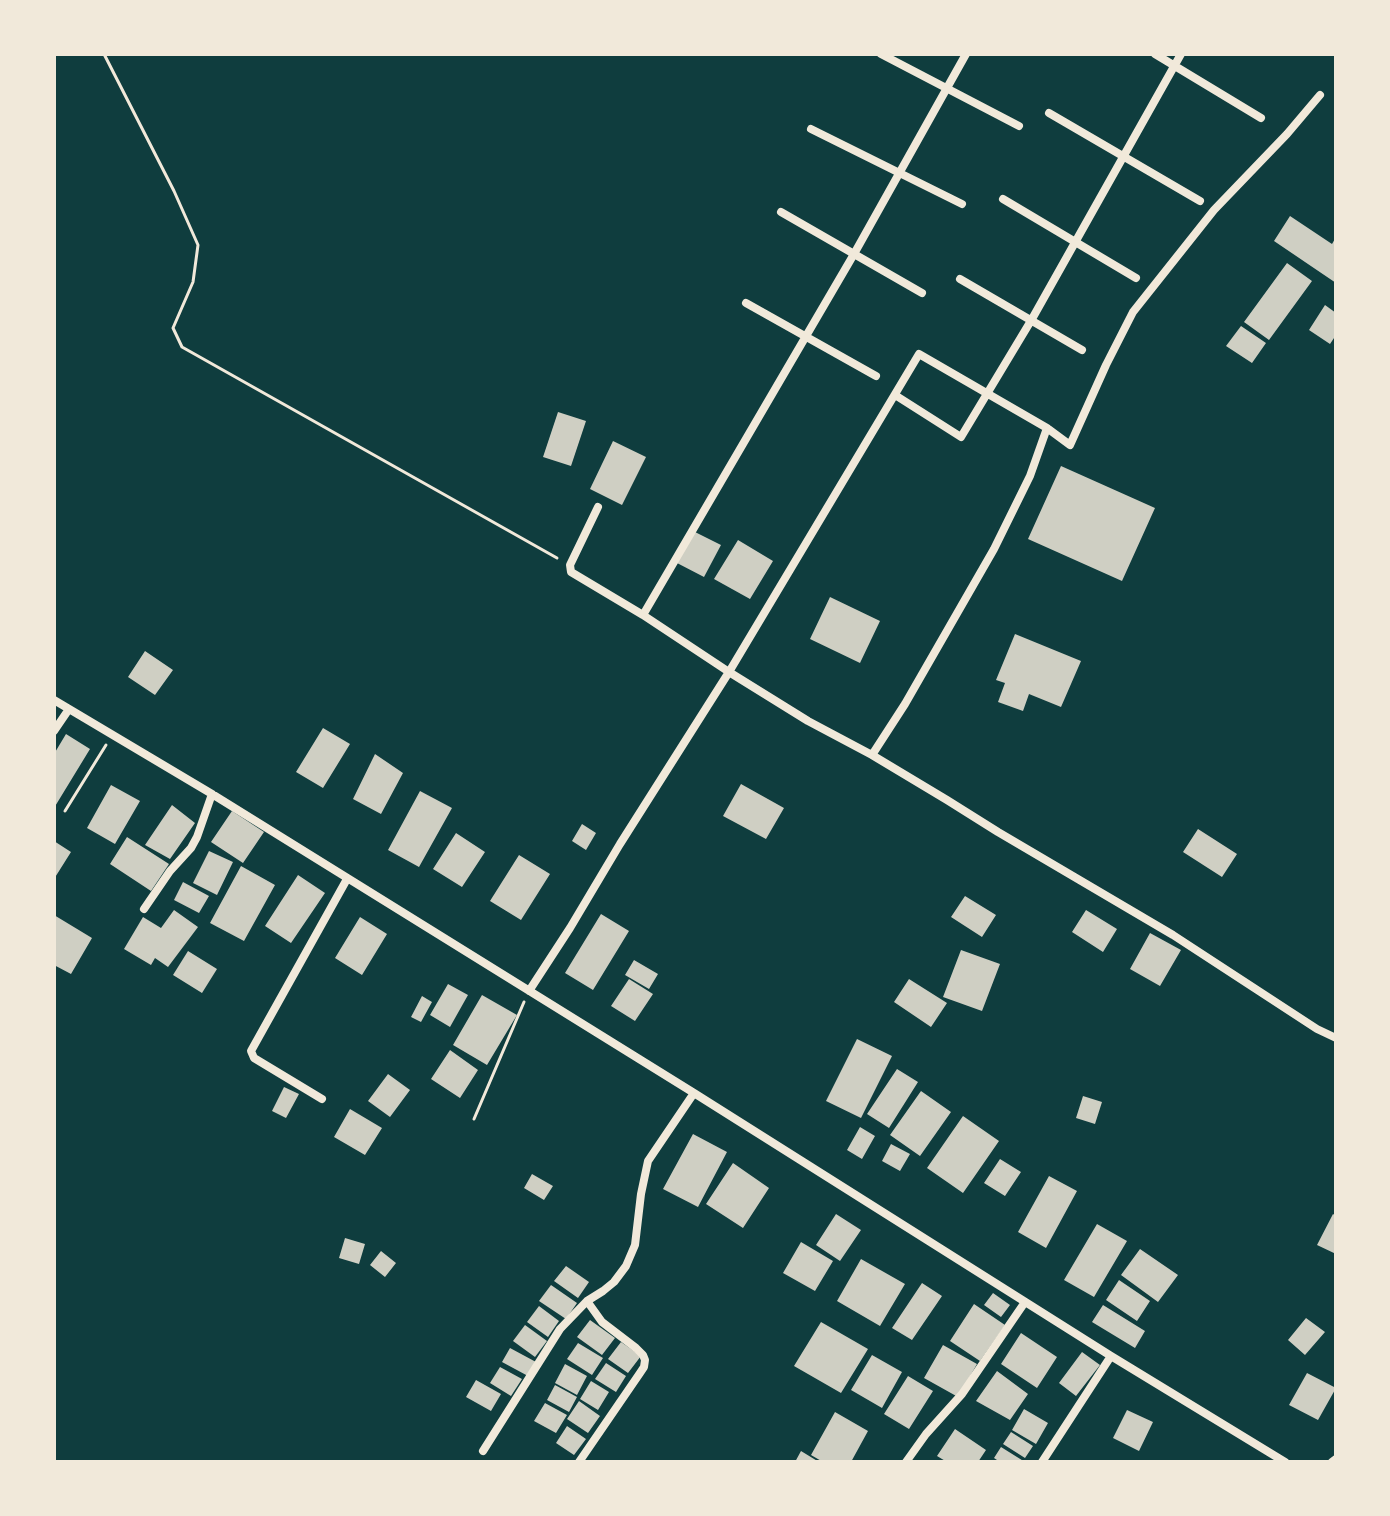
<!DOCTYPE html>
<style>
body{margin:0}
#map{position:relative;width:1390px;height:1516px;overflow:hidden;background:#0f3d3e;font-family:Inter,sans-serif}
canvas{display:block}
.frame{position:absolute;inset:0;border:56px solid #f1e9da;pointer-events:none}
</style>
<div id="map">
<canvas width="1390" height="1516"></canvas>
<div class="frame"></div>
</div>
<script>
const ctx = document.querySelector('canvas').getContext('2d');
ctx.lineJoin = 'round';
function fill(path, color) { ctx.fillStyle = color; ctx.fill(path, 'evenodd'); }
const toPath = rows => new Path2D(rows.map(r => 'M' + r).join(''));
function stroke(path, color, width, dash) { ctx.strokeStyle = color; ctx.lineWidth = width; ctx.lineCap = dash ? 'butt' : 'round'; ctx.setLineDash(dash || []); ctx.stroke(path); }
fill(toPath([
 [1290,216,1332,244,1336,237,1336,283,1274,241],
 [1287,263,1312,281,1269,340,1244,322],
 [1325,305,1336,313,1336,335,1330,344,1309,330],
 [1241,326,1266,343,1252,363,1226,346],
 [558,412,586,421,571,466,543,457],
 [613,441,646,457,622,505,590,489],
 [1061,466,1155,508,1122,581,1028,539],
 [693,531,721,545,704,577,677,563],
 [738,540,773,561,750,599,714,579],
 [830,597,880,621,860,663,810,639],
 [1015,634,1081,661,1061,707,1029,694,1023,711,998,702,1005,683,996,680],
 [145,651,173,670,155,695,128,677],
 [323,728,350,744,323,788,296,772],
 [66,734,90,749,54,808,54,754],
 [375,754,403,773,381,814,353,799],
 [741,784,784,808,766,839,723,816],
 [111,785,140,801,115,844,87,828],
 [420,791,452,808,419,867,388,850],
 [172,805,195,823,170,859,145,845],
 [232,811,264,832,243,863,211,842],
 [582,824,596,833,586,850,572,841],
 [1198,829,1237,854,1222,877,1183,852],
 [456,833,485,852,462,887,433,869],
 [127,837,169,864,151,891,110,864],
 [54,841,71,852,54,879],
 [209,851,233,862,217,895,193,883],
 [519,855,550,874,521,920,490,901],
 [241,866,275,885,244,941,210,923],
 [298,875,325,893,291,943,265,926],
 [183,882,209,896,199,913,174,900],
 [965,896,996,915,982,937,951,917],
 [174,910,198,927,168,967,155,958,151,965,124,949,143,917,161,928],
 [1086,910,1117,929,1103,952,1072,932],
 [601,914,629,931,593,990,565,973],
 [54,915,92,938,71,974,54,965],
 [360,917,387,934,362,975,335,958],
 [1150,933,1181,950,1160,986,1130,969],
 [961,950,1000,964,982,1011,943,997],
 [188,951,217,969,202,993,173,975],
 [634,960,658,974,649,989,625,975],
 [629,979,653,994,635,1021,611,1006],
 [909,979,947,1003,931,1027,894,1002],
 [448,984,468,995,450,1027,430,1015],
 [482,995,517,1015,487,1065,453,1045],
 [422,996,432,1002,421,1022,411,1017],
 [857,1039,892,1056,861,1118,826,1101],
 [450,1050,478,1070,460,1098,431,1079],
 [897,1069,918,1082,889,1128,867,1114],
 [388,1074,410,1090,390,1117,368,1101],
 [284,1087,299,1094,286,1118,272,1111],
 [921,1091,951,1112,920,1156,890,1135],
 [1083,1096,1102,1102,1095,1124,1076,1118],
 [350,1109,382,1128,365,1155,334,1137],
 [963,1116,999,1141,963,1193,927,1168],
 [860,1127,875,1136,862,1159,847,1150],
 [693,1134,727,1152,698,1207,663,1189],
 [891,1144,910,1154,900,1171,882,1161],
 [1000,1159,1021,1172,1005,1196,984,1183],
 [733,1163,769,1188,743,1228,706,1204],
 [532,1174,553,1186,544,1200,524,1188],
 [1049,1176,1077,1191,1046,1248,1018,1232],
 [836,1214,861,1230,840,1261,816,1245],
 [1333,1214,1336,1216,1336,1254,1317,1245],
 [1097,1224,1127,1241,1094,1297,1064,1280],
 [345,1238,365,1244,359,1264,339,1258],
 [801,1242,833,1261,815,1291,783,1273],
 [1140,1249,1178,1275,1158,1302,1121,1275],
 [381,1251,396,1263,385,1277,370,1265],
 [861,1259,905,1284,880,1326,837,1301],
 [566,1266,589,1282,578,1298,554,1281],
 [1119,1280,1150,1301,1137,1321,1106,1300],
 [922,1283,942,1296,912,1340,892,1328],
 [551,1285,577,1303,566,1319,539,1301],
 [993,1293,1010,1305,1001,1317,984,1305],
 [974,1304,1005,1325,980,1361,950,1341],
 [1103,1305,1145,1331,1135,1348,1092,1322],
 [539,1306,559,1321,548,1337,527,1322],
 [1306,1318,1325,1332,1305,1355,1288,1340],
 [590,1320,615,1338,602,1355,577,1337],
 [821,1322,868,1349,841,1393,794,1366],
 [525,1325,547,1341,535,1357,513,1341],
 [1021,1333,1057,1357,1037,1388,1001,1364],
 [621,1342,641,1356,628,1373,608,1359],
 [578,1343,603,1358,592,1375,567,1359],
 [943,1345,977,1364,958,1397,924,1378],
 [510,1348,536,1362,528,1376,502,1362],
 [1082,1352,1100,1365,1076,1396,1059,1383],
 [872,1355,902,1372,882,1408,851,1390],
 [606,1363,626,1376,616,1392,595,1379],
 [565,1364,587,1376,577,1395,555,1383],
 [500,1367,522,1379,511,1396,490,1383],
 [997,1371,1028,1394,1010,1420,976,1401],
 [1307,1373,1336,1388,1318,1420,1289,1405],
 [908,1376,933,1391,909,1429,884,1414],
 [476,1380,501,1394,491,1411,466,1397],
 [591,1381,609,1392,598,1410,580,1399],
 [555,1385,577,1397,569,1412,547,1400],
 [579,1401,600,1416,588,1433,567,1419],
 [545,1403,567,1415,556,1433,534,1421],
 [1024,1409,1048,1423,1036,1444,1012,1430],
 [1127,1410,1153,1422,1139,1451,1113,1438],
 [835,1412,868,1431,851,1462,823,1462,811,1455],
 [567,1426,586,1439,574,1455,556,1443],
 [955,1429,986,1450,978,1462,947,1462,937,1456],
 [1011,1432,1033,1446,1025,1458,1003,1444],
 [1001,1447,1025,1462,1000,1462,994,1458],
 [801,1451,819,1462,795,1462]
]), '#cfcfc3');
stroke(toPath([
 [104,54,174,191,198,245,193,282,173,328,182,347,557,558],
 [65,811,106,745],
 [474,1119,524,1002]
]), '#f1e9da', 3);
stroke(toPath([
 [881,54,1019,126],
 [1155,54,1261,118],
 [1049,113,1200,201],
 [811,129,962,204],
 [1003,199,1136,278],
 [781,212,922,293],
 [960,279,1082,350],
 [746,303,876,376],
 [895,395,961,437,1032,319,1181,54],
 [598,507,570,565,571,572,643,615,729,672,919,354,1047,428],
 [643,615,854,254,966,54],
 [54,700,212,794,694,1093,1111,1356,1285,1462],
 [54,731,69,709],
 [872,755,905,704,994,549,1030,476,1047,428,1070,445,1106,365,1133,312,1214,210,1287,134,1320,95],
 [144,909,170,871,191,848,197,837,212,794],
 [529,991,570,928,620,844,729,672,808,721,872,755,947,800,998,832,1173,935,1317,1029,1336,1038],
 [322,1099,254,1058,251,1051,347,879],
 [483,1451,560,1329,587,1301,603,1291,614,1282,626,1266,635,1245,641,1194,648,1161,694,1093],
 [579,1462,640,1373,644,1367,645,1360,643,1355,636,1348,602,1322,587,1301],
 [906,1462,926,1434,962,1394,1025,1302],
 [1042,1462,1111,1356],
 [1332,1462,1336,1459]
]), '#f1e9da', 8);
</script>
